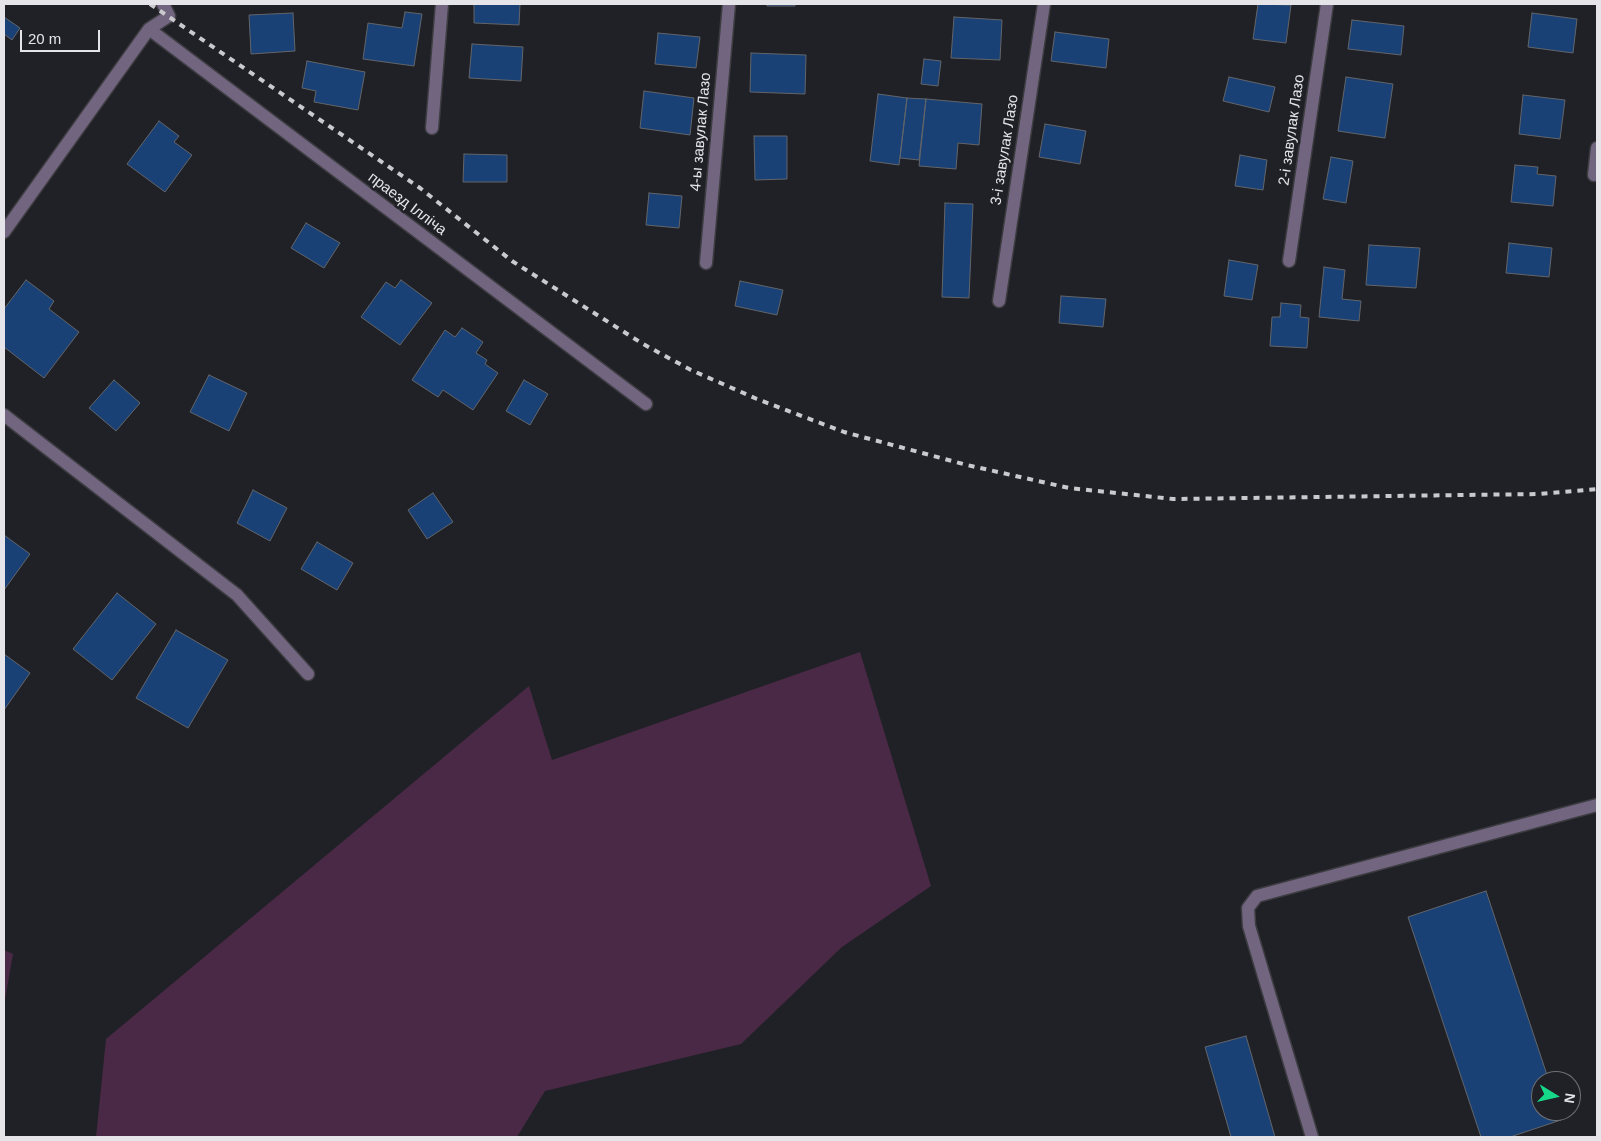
<!DOCTYPE html>
<meta charset="utf-8">
<style>
body{margin:0}
#map{position:relative;width:1601px;height:1141px;overflow:hidden;background:#202126;font-family:Helvetica,sans-serif}
canvas{display:block}
.frame{position:absolute;inset:0;border:5px solid #e5e5e9;pointer-events:none}
.north{position:absolute;left:1531px;top:1071px;width:50px;height:50px;box-sizing:border-box;background:#202126;border:1px solid #6f6f74;border-radius:50%;rotate:99deg;font-size:14px;font-weight:700;line-height:20px;text-align:center;color:#e5e5e9}
.north::after{content:'';display:block;margin:auto;width:18px;height:22px;background:#15d989;clip-path:polygon(50% 0,100% 100%,50% 72%,0 100%)}
.scale{position:absolute;left:20px;top:30px;width:80px;height:22px;box-sizing:border-box;border:2px solid #e5e5e9;border-top:0;padding-left:6px;font-size:15px;line-height:18px;white-space:nowrap;color:#e5e5e9;-webkit-text-stroke:4px #202126;paint-order:stroke}
</style>
<div id="map">
<canvas width="1601" height="1141"></canvas>
<div class="frame"></div>
<div class="north">N</div>
<div class="scale">20 m</div>
</div>
<script>
const ctx = document.querySelector('canvas').getContext('2d');
ctx.lineJoin = 'round';
function fill(path, color) { ctx.fillStyle = color; ctx.fill(path, 'evenodd'); }
const toPath = rows => new Path2D(rows.map(r => 'M' + r).join(''));
function stroke(path, color, width, dash) { ctx.strokeStyle = color; ctx.lineWidth = width; ctx.lineCap = dash ? 'butt' : 'round'; ctx.setLineDash(dash || []); ctx.stroke(path); }
function write(font, color, halo, rows, align = 'center') {
  ctx.font = font + ' Helvetica,sans-serif'; ctx.lineWidth = 5; ctx.setLineDash([]); ctx.textBaseline = 'middle'; ctx.strokeStyle = halo; ctx.fillStyle = color; for (const [text, x, y, turn = 0] of rows) {
    ctx.save(); ctx.translate(x, y); ctx.rotate((+turn || 0) * Math.PI / 180); ctx.textAlign = isNaN(turn) ? turn : align; if (halo) ctx.strokeText(text, 0, 0); ctx.fillText(text, 0, 0); ctx.restore();
  }
}
fill(toPath([
 [860,652,931,886,842,947,741,1044,545,1091,517,1137,96,1137,106,1039,529,686,552,760],
 [4,950,13,954,4,1005]
]), '#492945');
const building = toPath([
 [474,4,520,4,519,25,474,23,474,4],
 [767,4,795,4,795,6,767,6,767,4],
 [1258,4,1291,5,1286,43,1253,39,1258,4],
 [405,12,422,14,414,66,363,59,368,23,402,28,405,12],
 [293,13,295,51,251,54,249,15,293,13],
 [1532,13,1577,19,1573,53,1528,47,1532,13],
 [4,17,20,28,12,40,4,34,4,17],
 [954,17,1002,20,1000,60,951,58,954,17],
 [1352,20,1404,26,1401,55,1348,49,1352,20],
 [1055,32,1109,39,1106,68,1051,61,1055,32],
 [658,33,700,37,696,68,655,64,658,33],
 [472,44,523,47,521,81,469,78,472,44],
 [751,53,806,55,805,94,750,92,751,53],
 [924,59,941,61,938,86,921,84,924,59],
 [307,61,365,72,358,110,314,102,316,91,302,88,307,61],
 [1229,77,1275,87,1269,112,1223,101,1229,77],
 [1346,77,1393,84,1385,138,1338,131,1346,77],
 [644,91,694,98,690,135,640,128,644,91],
 [878,94,907,98,899,165,870,161,878,94],
 [1523,95,1565,100,1560,139,1519,134,1523,95],
 [907,98,926,99,919,160,900,158,907,98],
 [926,99,982,104,979,145,958,143,956,169,919,166,926,99],
 [159,121,179,136,174,142,192,155,165,192,127,164,159,121],
 [1045,124,1086,131,1080,164,1039,157,1045,124],
 [754,136,787,136,787,179,755,180,754,136],
 [464,154,507,155,507,182,463,182,464,154],
 [1240,155,1267,160,1263,190,1235,186,1240,155],
 [1331,157,1353,161,1346,203,1323,199,1331,157],
 [1515,165,1538,167,1537,174,1556,176,1553,206,1511,202,1515,165],
 [649,193,682,196,679,228,646,225,649,193],
 [945,203,973,204,969,298,942,297,945,203],
 [306,223,340,243,324,268,291,248,306,223],
 [1509,243,1552,248,1549,277,1506,273,1509,243],
 [1369,245,1420,248,1416,288,1366,285,1369,245],
 [1229,260,1258,265,1252,300,1224,296,1229,260],
 [1324,267,1345,270,1342,299,1361,301,1359,321,1319,317,1324,267],
 [26,280,54,301,49,309,79,332,44,378,4,347,4,309,26,280],
 [401,280,432,303,400,345,361,317,386,282,395,288,401,280],
 [740,281,783,290,777,315,735,306,740,281],
 [1061,296,1106,299,1103,327,1059,323,1061,296],
 [1281,303,1301,305,1300,317,1309,318,1307,348,1270,346,1272,317,1280,317,1281,303],
 [462,328,483,342,476,353,487,360,485,364,498,373,473,410,443,390,438,397,412,380,445,330,455,337,462,328],
 [209,375,247,393,229,431,190,412,209,375],
 [114,380,140,403,116,431,89,408,114,380],
 [524,380,548,394,530,425,506,411,524,380],
 [253,490,287,508,270,541,237,523,253,490],
 [433,493,453,522,427,539,408,510,433,493],
 [4,535,30,554,4,590,4,535],
 [317,542,353,563,337,590,301,569,317,542],
 [117,593,156,624,112,680,73,649,117,593],
 [176,630,228,660,188,728,136,698,176,630],
 [4,654,30,673,4,710,4,654],
 [1486,891,1549,1081,1541,1081,1541,1111,1558,1111,1561,1120,1510,1137,1481,1137,1408,917,1486,891],
 [1246,1036,1275,1137,1231,1137,1205,1047,1246,1036]
]);
fill(building, '#1a4175');
stroke(building, '#62656a', 1);
const minor = toPath([
 [149,29,646,404],
 [432,128,442,4],
 [1594,175,1597,148],
 [4,232,149,29,169,16,163,4],
 [1289,261,1327,4],
 [706,263,729,4],
 [999,301,1044,4],
 [4,415,237,595,308,674],
 [1312,1137,1249,926,1248,908,1257,896,1597,805]
]);
stroke(minor, '#3c3c41', 15);
stroke(minor, '#726580', 12);
stroke(toPath([
 [150,4,420,188,512,261,643,344,691,370,757,399,844,432,967,465,1069,488,1173,499,1539,494,1597,489]
]), '#cacace', 4, [6, 6]);
write('15px', '#e5e5e9', '#202126', [
 ["2-і завулак Лазо",1292,130,-82],
 ["4-ы завулак Лазо",701,132,-85],
 ["3-і завулак Лазо",1005,150,-81],
 ["праезд Ілліча",407,204,37]
]);
</script>
